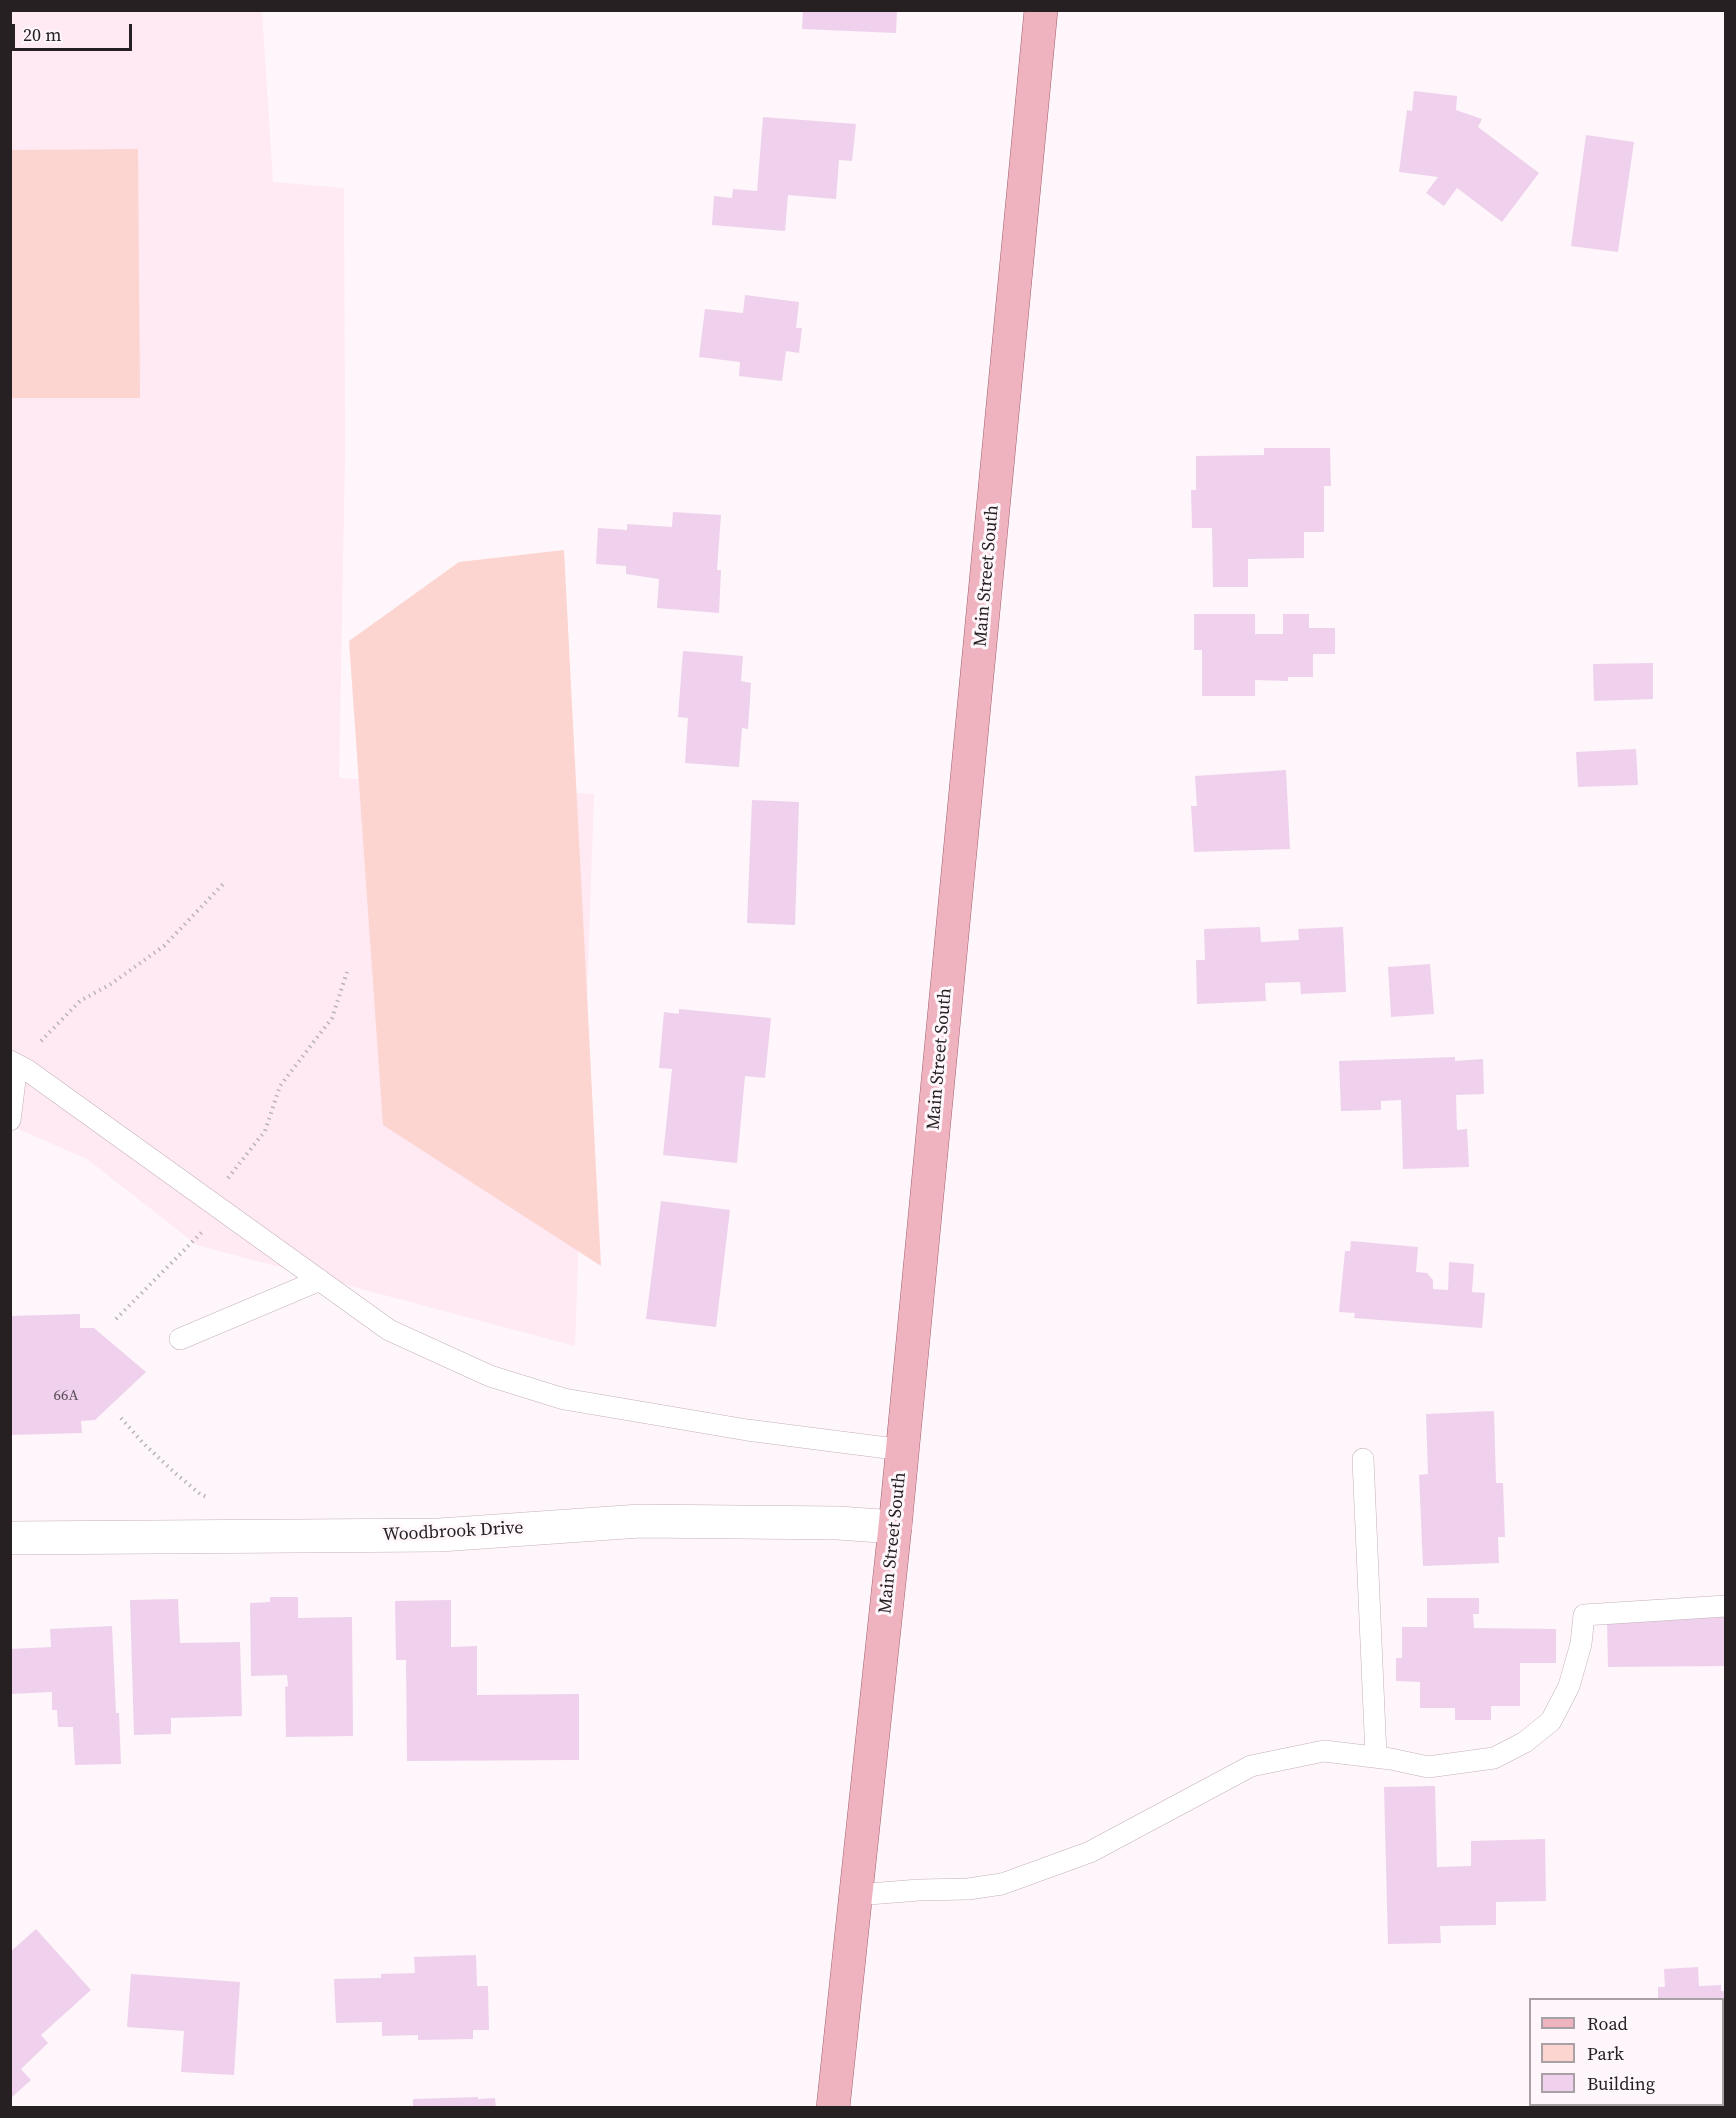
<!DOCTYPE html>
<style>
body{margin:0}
#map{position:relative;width:1736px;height:2118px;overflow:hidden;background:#fef6fa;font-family:"Source Serif 4",serif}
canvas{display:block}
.frame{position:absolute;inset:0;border:12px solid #262023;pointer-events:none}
.legend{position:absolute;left:1529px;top:1998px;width:195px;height:108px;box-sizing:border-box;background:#fef6fa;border:2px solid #a8a0a4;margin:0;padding:8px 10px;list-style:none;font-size:18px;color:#262023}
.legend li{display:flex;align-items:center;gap:12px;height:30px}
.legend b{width:30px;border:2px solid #a8a0a4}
.scale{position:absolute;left:12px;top:24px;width:120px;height:27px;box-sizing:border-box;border:3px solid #262023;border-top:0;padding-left:8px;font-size:18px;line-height:21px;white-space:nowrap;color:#262023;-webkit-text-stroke:4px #fef6fa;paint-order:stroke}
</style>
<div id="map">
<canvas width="1736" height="2118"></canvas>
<div class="frame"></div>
<ul class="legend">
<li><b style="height:8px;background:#efb3c0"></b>Road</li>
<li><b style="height:16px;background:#fcd5d1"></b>Park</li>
<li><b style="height:16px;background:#efd1ed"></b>Building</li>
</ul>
<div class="scale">20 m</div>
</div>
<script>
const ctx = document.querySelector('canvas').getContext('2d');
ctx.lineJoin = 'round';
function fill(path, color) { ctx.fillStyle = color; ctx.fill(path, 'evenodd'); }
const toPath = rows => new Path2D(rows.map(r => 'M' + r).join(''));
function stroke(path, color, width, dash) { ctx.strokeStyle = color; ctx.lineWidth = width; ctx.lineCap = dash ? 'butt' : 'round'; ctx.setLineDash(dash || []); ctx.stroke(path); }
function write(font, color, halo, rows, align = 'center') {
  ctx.font = font + ' "Source Serif 4",serif'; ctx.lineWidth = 6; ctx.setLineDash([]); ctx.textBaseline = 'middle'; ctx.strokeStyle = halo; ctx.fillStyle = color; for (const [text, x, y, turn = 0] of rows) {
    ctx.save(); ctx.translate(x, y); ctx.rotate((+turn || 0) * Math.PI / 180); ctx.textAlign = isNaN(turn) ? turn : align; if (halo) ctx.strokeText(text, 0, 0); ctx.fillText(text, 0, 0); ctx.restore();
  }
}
fill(toPath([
 [11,11,262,11,273,182,344,188,345,455,339,778,594,794,575,1346,197,1245,87,1159,11,1126]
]), '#ffe9f3');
fill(toPath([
 [138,149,140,398,11,398,11,150],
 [564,550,601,1266,383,1125,349,641,459,562]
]), '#fcd5d1');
fill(toPath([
 [803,10,897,10,896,33,802,29],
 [1414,91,1457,96,1456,110,1482,119,1478,127,1539,173,1502,222,1457,188,1444,206,1426,193,1438,177,1399,172,1407,110,1412,111],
 [763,117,856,124,852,161,839,160,836,199,788,195,785,231,712,225,714,196,732,198,733,189,757,191],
 [1586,135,1634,142,1618,252,1571,246],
 [745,295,799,302,796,328,802,328,799,353,786,351,782,381,739,376,740,362,699,357,705,309,743,313],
 [1264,448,1330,448,1331,486,1324,486,1324,532,1304,532,1304,558,1248,559,1248,587,1213,587,1212,528,1192,528,1191,490,1196,490,1196,456,1264,455],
 [673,512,721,515,717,570,721,570,719,613,657,608,659,579,626,574,626,566,596,564,598,528,627,530,627,524,672,527],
 [1194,614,1255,614,1255,634,1283,634,1283,614,1309,614,1309,628,1335,628,1335,654,1313,654,1313,677,1288,677,1288,681,1255,680,1255,696,1202,696,1202,650,1194,650],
 [683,651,743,656,741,681,751,683,748,729,742,728,739,767,685,763,688,718,678,717],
 [1653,663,1653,699,1594,701,1593,664],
 [1636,749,1638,785,1578,787,1576,752],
 [1286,770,1290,849,1194,852,1191,806,1197,806,1195,776],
 [752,800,799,802,795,925,747,923],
 [1260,927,1261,942,1299,940,1298,929,1343,927,1346,992,1301,994,1300,982,1265,983,1266,1001,1197,1004,1196,960,1205,960,1204,929],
 [1430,964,1434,1014,1391,1017,1388,967],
 [679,1009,771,1018,765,1078,745,1076,737,1163,663,1155,672,1069,659,1068,664,1012,679,1014],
 [1455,1057,1455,1061,1483,1059,1484,1094,1456,1095,1457,1130,1467,1129,1469,1167,1403,1169,1401,1100,1381,1101,1381,1110,1341,1111,1339,1061],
 [661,1201,730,1210,716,1327,646,1319],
 [1351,1241,1418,1247,1416,1272,1427,1273,1433,1280,1433,1289,1448,1290,1449,1262,1474,1264,1472,1292,1485,1293,1482,1328,1354,1318,1355,1313,1339,1312,1345,1251,1350,1251],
 [80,1314,80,1328,94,1328,146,1372,95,1420,81,1421,82,1433,10,1435,10,1316],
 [1494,1411,1496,1483,1503,1483,1505,1537,1498,1537,1499,1563,1423,1566,1419,1475,1428,1474,1426,1414],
 [270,1597,298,1597,298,1618,352,1617,353,1736,286,1737,285,1687,288,1686,287,1675,251,1676,250,1603,270,1602],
 [1427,1598,1479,1598,1479,1614,1473,1614,1474,1628,1556,1629,1556,1663,1520,1663,1520,1706,1491,1706,1491,1720,1455,1720,1455,1708,1420,1708,1420,1682,1396,1681,1396,1658,1402,1658,1402,1627,1427,1627],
 [178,1599,180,1643,240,1642,242,1716,171,1718,171,1734,134,1735,130,1600],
 [451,1600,451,1647,477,1646,477,1695,579,1694,579,1760,407,1761,406,1660,396,1660,395,1601],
 [1726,1617,1726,1666,1608,1667,1607,1619],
 [112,1626,116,1713,119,1713,121,1764,75,1765,73,1727,58,1727,57,1710,52,1710,52,1692,11,1694,10,1649,51,1647,50,1629],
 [1435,1786,1437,1867,1471,1866,1471,1841,1545,1839,1546,1901,1496,1902,1496,1925,1440,1926,1441,1943,1388,1944,1384,1787],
 [36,1929,91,1990,41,2035,48,2043,21,2069,31,2080,10,2099,10,1952],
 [476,1955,477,1986,488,1986,489,2030,473,2030,473,2039,418,2040,418,2035,382,2036,382,2022,336,2023,334,1979,381,1978,381,1974,415,1973,414,1957],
 [1698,1967,1699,1986,1721,1985,1721,1991,1726,1991,1726,2078,1722,2078,1722,2000,1658,2000,1658,1987,1665,1987,1664,1969],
 [131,1974,240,1982,234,2075,181,2072,184,2031,127,2027],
 [478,2097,478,2099,495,2098,496,2108,413,2108,413,2099]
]), '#efd1ed');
const lane = toPath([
 [10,1061,27,1070,389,1330,490,1376,564,1399,747,1430,903,1450],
 [10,1120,17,1065],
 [180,1339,320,1280],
 [1363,1459,1376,1756],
 [856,1895,919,1890,968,1889,1002,1884,1090,1852,1251,1766,1324,1751,1391,1759,1428,1767,1494,1758,1525,1742,1551,1721,1569,1686,1581,1644,1584,1615,1726,1606]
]);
const street = toPath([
 [10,1538,440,1535,640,1521,838,1523,895,1527]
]);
const primary = toPath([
 [833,2108,895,1527,1041,10]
]);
stroke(lane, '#c4b1ba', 22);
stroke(street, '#c4b1ba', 34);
stroke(primary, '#a25f6e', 34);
stroke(toPath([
 [41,1041,80,1001,111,984,164,946,225,882],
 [228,1178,265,1131,280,1086,332,1018,347,972],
 [116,1319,202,1232],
 [121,1418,144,1444,175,1473,200,1494,209,1498]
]), '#bbb4b7', 4, [1.5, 4.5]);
stroke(lane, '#fff', 21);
stroke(street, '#fff', 33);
stroke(primary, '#efb3c0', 33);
write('15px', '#584c56', null, [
 ["66A",66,1396]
]);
write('18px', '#262023', '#fef6fa', [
 ["Main Street South",987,576,-85],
 ["Main Street South",940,1059,-85],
 ["Woodbrook Drive",453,1532,-3],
 ["Main Street South",893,1543,-84]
]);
</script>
